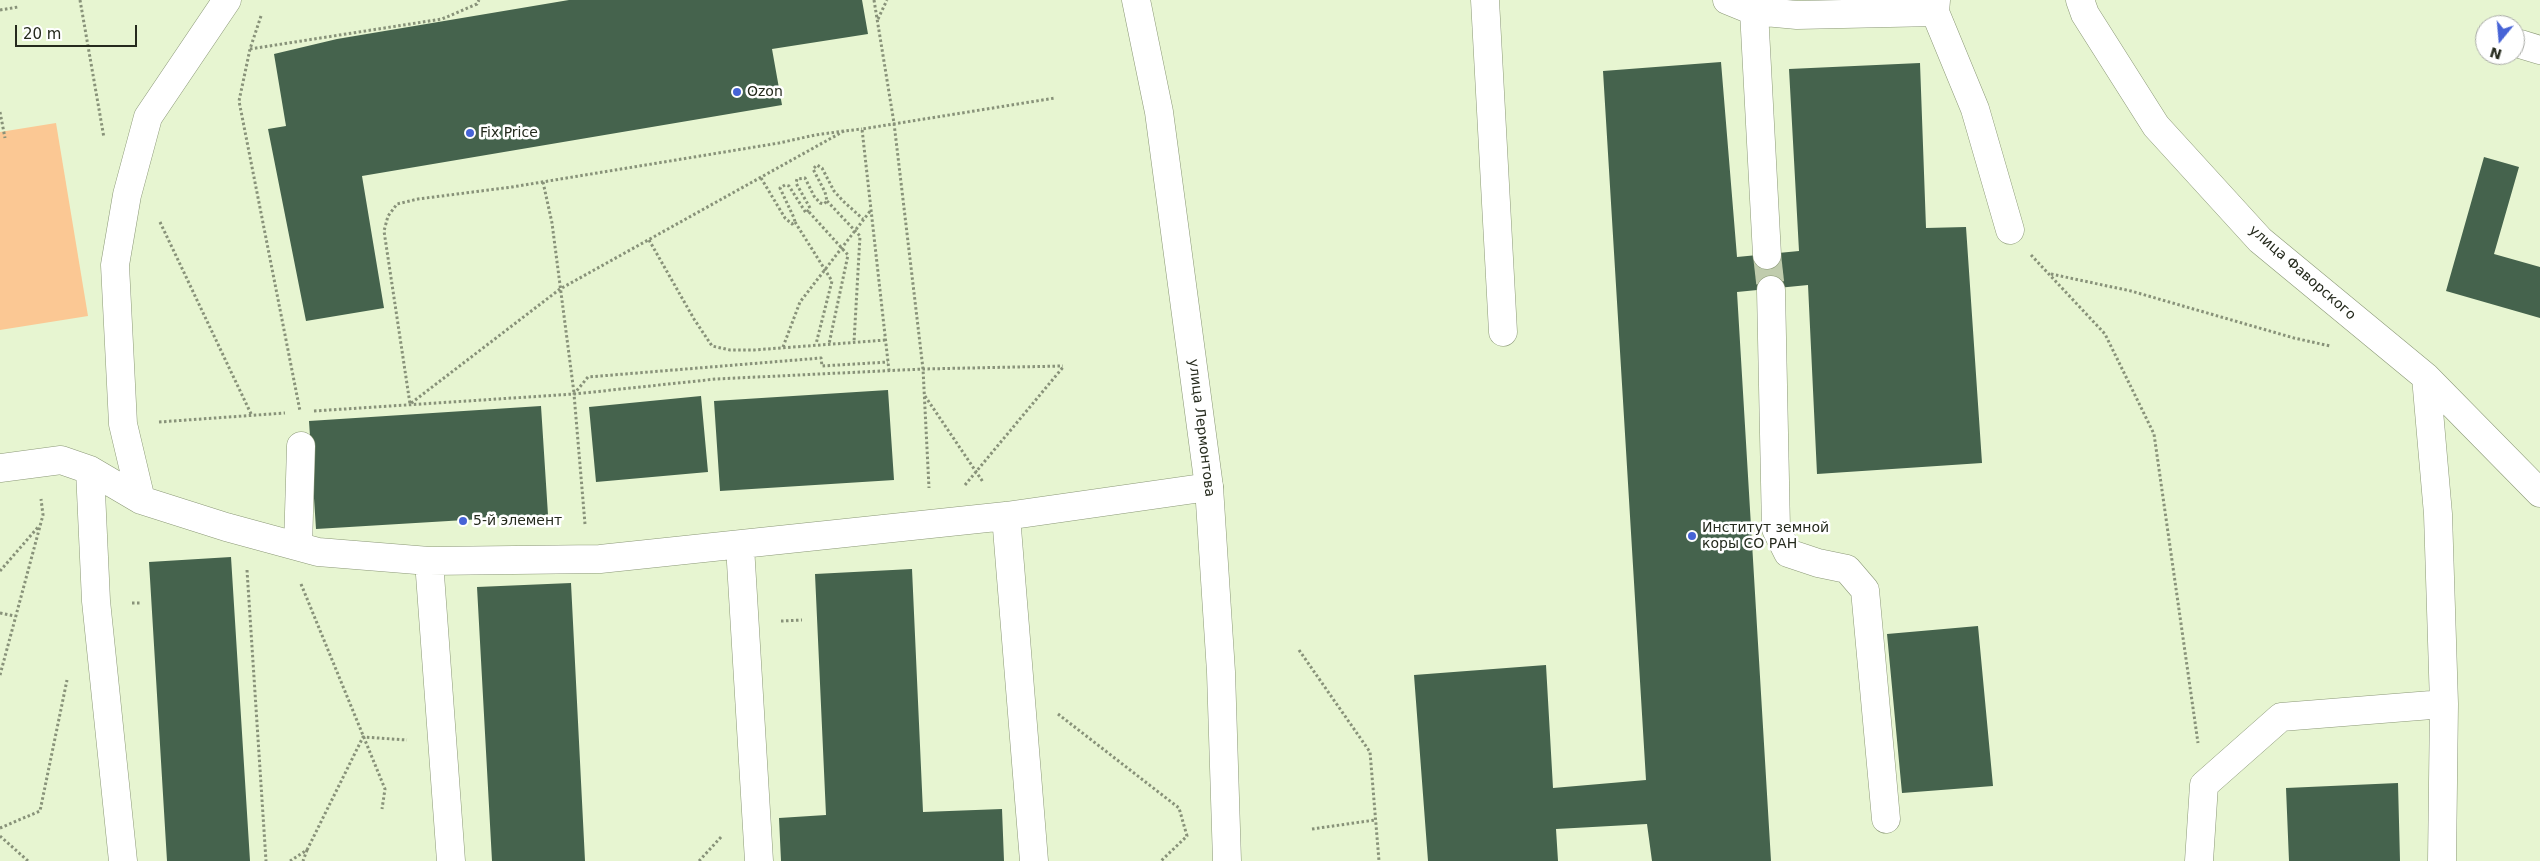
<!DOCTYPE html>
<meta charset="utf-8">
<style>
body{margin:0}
#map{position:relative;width:2540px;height:861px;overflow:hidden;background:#e7f5d1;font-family:"DejaVu Sans",sans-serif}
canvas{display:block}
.north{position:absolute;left:2475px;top:15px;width:50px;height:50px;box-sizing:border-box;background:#fff;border:1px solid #a8aaa5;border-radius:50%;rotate:197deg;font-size:14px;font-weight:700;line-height:20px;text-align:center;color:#252a1d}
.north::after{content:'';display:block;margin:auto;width:18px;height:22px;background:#4663d6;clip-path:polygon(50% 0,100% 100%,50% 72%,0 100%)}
.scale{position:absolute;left:15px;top:25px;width:122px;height:22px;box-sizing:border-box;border:2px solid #252a1d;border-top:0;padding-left:6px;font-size:15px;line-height:18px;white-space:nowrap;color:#252a1d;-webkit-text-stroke:4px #fff;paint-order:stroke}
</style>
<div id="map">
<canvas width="2540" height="861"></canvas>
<div class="north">N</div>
<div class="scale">20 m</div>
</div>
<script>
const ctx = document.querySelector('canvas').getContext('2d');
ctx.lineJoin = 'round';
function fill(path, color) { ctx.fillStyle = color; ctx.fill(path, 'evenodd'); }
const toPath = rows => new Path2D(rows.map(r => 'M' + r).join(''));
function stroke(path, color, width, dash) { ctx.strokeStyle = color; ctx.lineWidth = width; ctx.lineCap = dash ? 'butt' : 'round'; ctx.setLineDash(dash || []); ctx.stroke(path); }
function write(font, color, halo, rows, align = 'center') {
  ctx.font = font + ' "DejaVu Sans",sans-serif'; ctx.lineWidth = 5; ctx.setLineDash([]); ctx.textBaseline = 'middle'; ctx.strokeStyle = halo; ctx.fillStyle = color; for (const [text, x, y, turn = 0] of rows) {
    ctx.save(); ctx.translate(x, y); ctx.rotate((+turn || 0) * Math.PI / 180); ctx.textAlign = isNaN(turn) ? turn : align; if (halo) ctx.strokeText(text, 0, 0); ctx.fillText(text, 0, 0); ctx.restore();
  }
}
fill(toPath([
 [56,123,88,316,0,330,0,132]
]), '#fbc894');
fill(toPath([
 [569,0,862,0,868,34,772,49,782,105,362,176,384,308,306,321,268,129,286,126,274,54,337,39],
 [1721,62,1737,257,1799,251,1789,69,1920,63,1926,228,1966,227,1982,463,1817,474,1808,285,1737,292,1771,861,1652,861,1647,824,1556,829,1558,861,1428,861,1414,675,1546,665,1553,788,1646,780,1603,71],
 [2484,157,2519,167,2494,254,2540,267,2540,318,2446,291],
 [888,390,894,480,720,491,714,401],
 [701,396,708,472,596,482,589,407],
 [541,406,548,515,316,529,309,421],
 [231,557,250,861,167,861,149,562],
 [912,569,923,812,1002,809,1004,861,781,861,779,818,826,815,815,574],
 [571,583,585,861,492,861,477,587],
 [1978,626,1993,786,1902,793,1887,634],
 [2398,783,2400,861,2289,861,2286,788]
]), '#45634d');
stroke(toPath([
 [1767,255,1771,290]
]), '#c0ccad', 28, [28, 14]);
const minor = toPath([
 [1485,0,1503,332],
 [1727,0,1754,11,1797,15,1935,12],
 [1936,0,1935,12,1975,109,2010,230],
 [2080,0,2085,14,2156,126,2260,240,2426,377,2540,493],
 [1754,11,1767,255],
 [2520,44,2540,50],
 [1771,290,1776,529,1788,553,1818,563,1847,569,1865,590,1886,819],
 [2426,377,2438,514,2444,704,2442,861],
 [0,468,61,460,90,470,141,500,226,527,318,552,429,561,600,559,1006,516,1209,487],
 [90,470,96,601,123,861],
 [141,500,123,424,115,265,127,195,148,117,227,0],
 [1006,516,1034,861],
 [298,546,301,446],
 [740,546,759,861],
 [429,561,451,861],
 [2199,861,2204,785,2281,717,2444,704]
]);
const major = toPath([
 [1136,0,1159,112,1209,487,1221,672,1227,861]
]);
stroke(minor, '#8b9877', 29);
stroke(major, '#8b9877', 29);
stroke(toPath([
 [80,0,104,138],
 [874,0,894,123,923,369,929,488],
 [0,10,18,7],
 [261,16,250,49,239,101,300,411],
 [878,19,887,0],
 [250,49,442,19,477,4,479,0],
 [0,112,5,138],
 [844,131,560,289,410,404,384,231,388,216,397,204,418,199,512,187,779,143,815,135,844,131,862,129],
 [761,178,785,218,792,224,795,222,794,218,780,188,785,185,789,186,806,213,810,208,796,183,797,179,805,178,814,196,820,203,824,204,827,201,825,192,813,169,817,165,822,168,834,191,843,201,863,219],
 [543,182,552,223,574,393],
 [827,201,860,236,854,342],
 [809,212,848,255,829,344],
 [160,222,252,416],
 [795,222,832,281,816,344],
 [649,240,694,319,712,346,730,350,754,350,886,340],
 [2031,255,2105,334,2154,434,2198,743],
 [2051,274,2131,291,2294,338,2330,346],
 [783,347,800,302,871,210],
 [889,371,862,129,1055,98],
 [925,396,983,482],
 [314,411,574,394,588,377,821,358,822,366,888,362],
 [159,422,285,413],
 [965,485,1064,366],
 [585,524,574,394,716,379,923,369,1063,366],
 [247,570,266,861],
 [0,571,39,526],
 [301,584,385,789,382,809],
 [132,603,142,603],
 [0,613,15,616],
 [781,621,802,620],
 [1299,650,1370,752,1379,861],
 [0,675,43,515,41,499],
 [1058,714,1179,808,1187,836,1161,861],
 [0,828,40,811,67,680],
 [1312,829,1375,820],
 [0,836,28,861],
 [307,850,363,737,407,740],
 [290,861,307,850,303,861],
 [699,861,722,836]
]), '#889279', 3, [2.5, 2.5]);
stroke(minor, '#fff', 28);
stroke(major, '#fff', 28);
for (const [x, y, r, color] of [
 [737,92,5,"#4663d6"],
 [470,133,5,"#4663d6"],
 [463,521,5,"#4663d6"],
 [1692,536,5,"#4663d6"]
]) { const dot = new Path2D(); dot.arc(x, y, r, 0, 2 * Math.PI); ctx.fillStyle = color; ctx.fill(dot); stroke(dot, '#fff', 2); }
write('14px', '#252a1d', '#fff', [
 ["Ozon",747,92],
 ["Fix Price",480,133],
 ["5-й элемент",473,521],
 ["Институт земной",1702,528],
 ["коры СО РАН",1702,544]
], 'left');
write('14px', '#252a1d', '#fff', [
 ["улица Фаворского",2302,273,41],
 ["улица Лермонтова",1201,428,83]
]);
</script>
